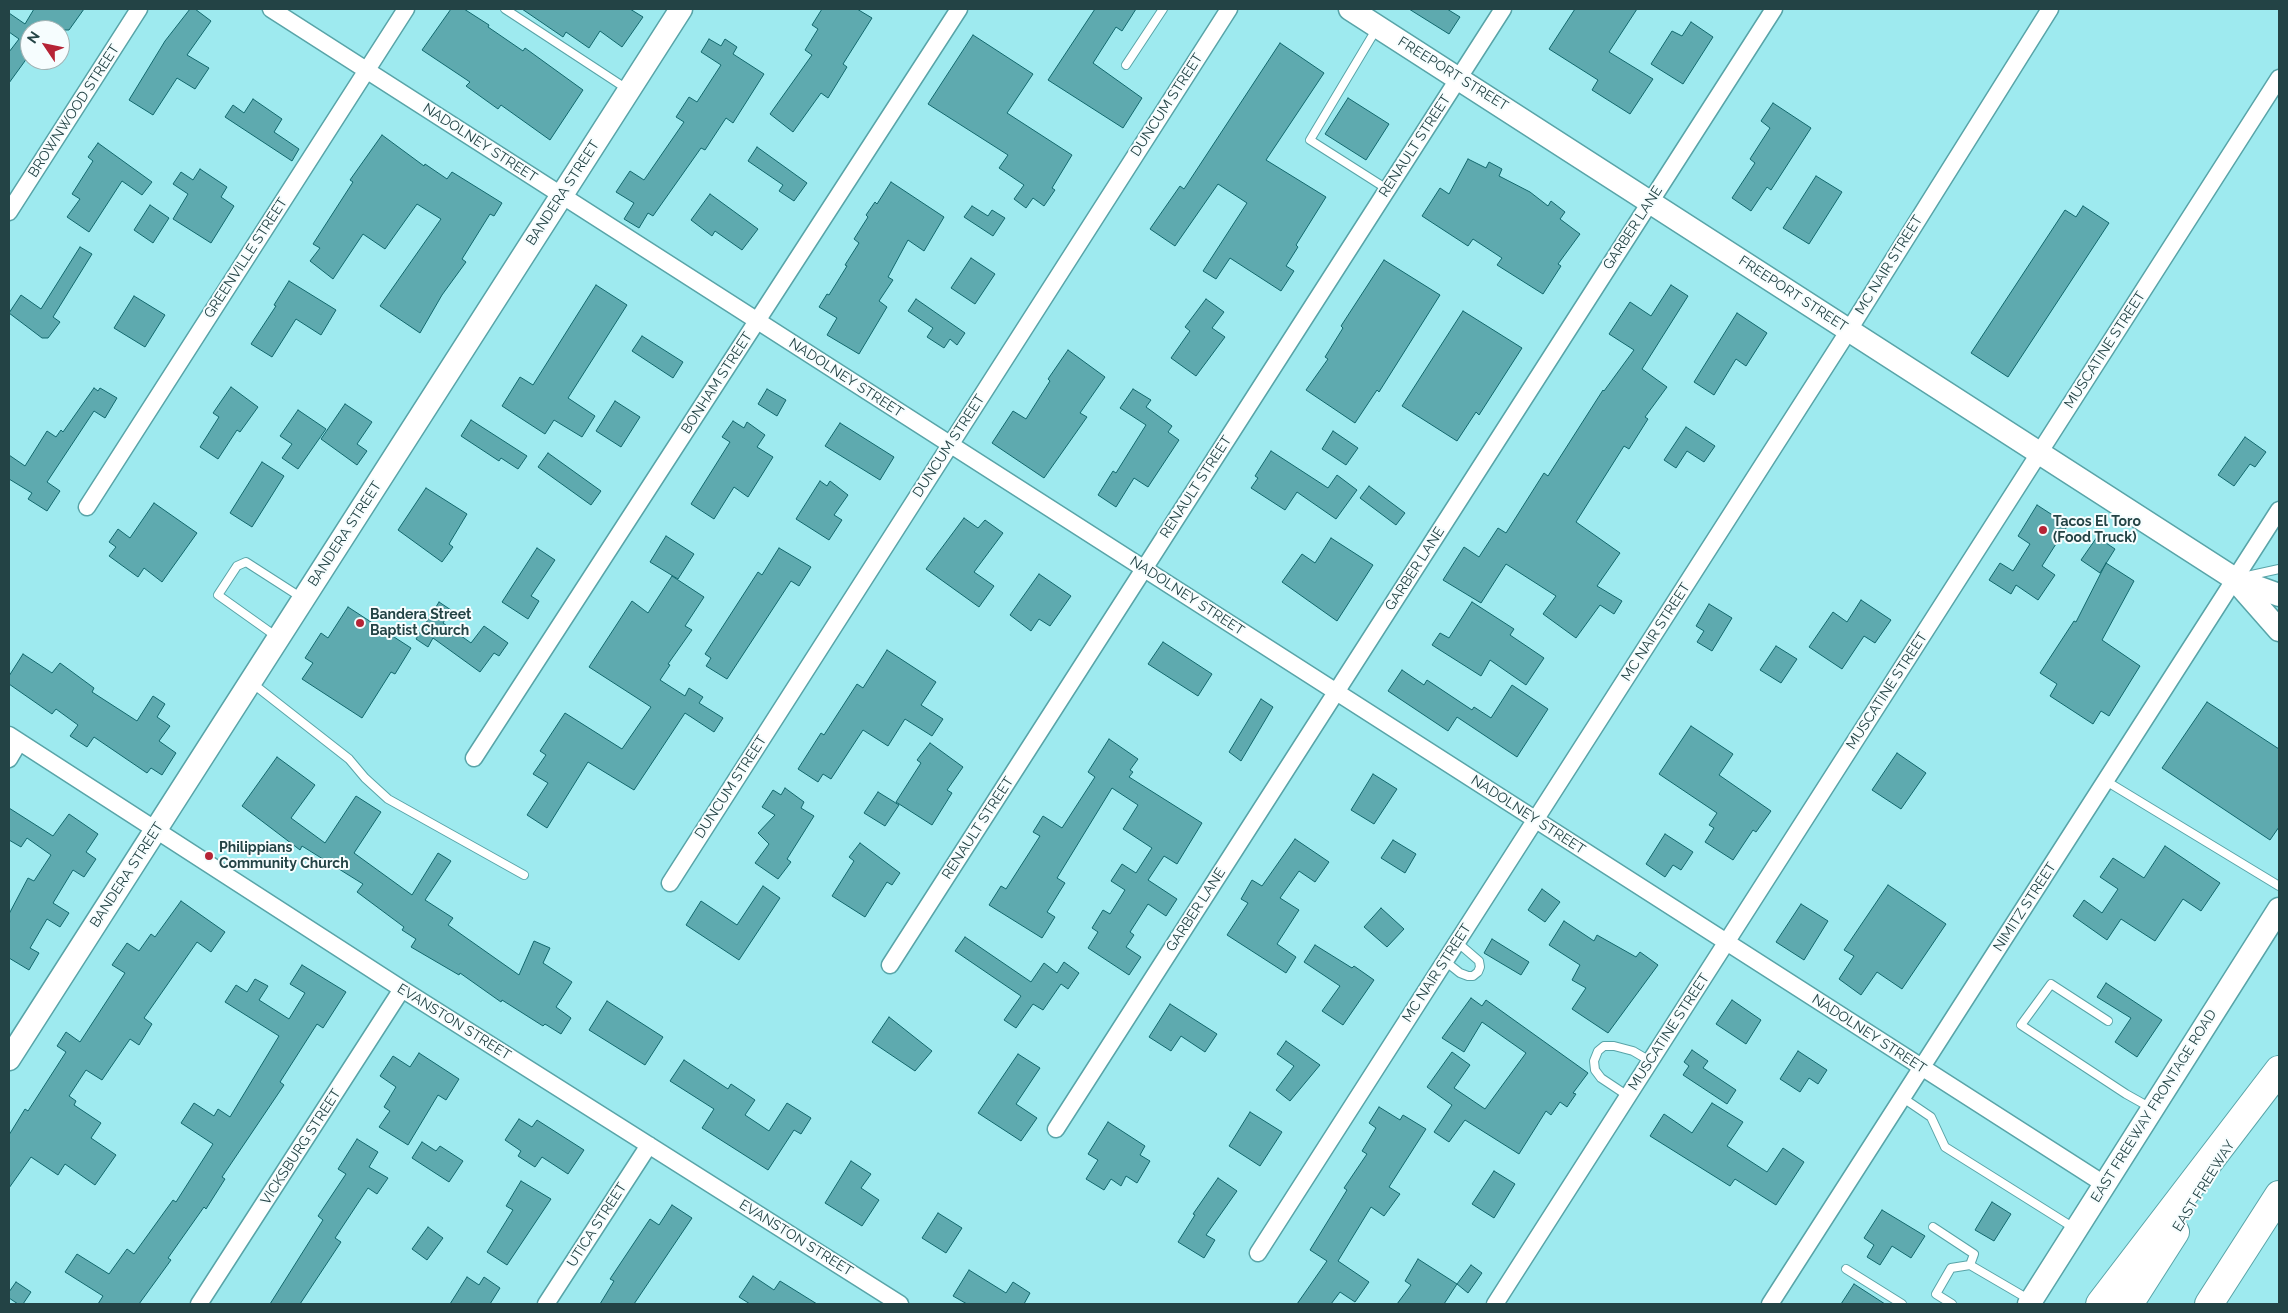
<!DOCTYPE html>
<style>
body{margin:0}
#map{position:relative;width:2288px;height:1313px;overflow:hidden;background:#9eeaef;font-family:Raleway,sans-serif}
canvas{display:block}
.frame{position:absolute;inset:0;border:10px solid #234345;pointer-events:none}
.north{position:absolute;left:20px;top:20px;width:50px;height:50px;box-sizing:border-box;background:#f6fdfe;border:1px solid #a2b3b4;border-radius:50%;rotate:304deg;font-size:14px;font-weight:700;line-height:20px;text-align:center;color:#234345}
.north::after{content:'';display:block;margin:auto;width:18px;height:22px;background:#b62436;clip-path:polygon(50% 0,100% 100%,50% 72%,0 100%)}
</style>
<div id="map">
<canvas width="2288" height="1313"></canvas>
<div class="frame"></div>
<div class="north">N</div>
</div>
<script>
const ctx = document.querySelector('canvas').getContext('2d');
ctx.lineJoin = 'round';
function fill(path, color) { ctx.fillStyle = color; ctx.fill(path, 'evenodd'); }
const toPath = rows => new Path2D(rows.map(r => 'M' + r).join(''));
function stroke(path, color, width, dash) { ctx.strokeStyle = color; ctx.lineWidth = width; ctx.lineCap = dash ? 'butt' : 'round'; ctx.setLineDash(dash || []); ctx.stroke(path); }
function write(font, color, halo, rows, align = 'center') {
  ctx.font = font + ' Raleway,sans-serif'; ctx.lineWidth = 4; ctx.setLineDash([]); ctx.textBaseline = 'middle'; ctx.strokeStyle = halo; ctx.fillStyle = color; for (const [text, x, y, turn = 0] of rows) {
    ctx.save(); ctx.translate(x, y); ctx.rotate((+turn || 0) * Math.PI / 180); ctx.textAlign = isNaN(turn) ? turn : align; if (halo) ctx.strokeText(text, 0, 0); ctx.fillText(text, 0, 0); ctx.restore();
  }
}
const building = toPath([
 [34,9,84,9,69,30,30,30,30,54,9,83,9,52,19,39,9,32,9,13,25,24,34,9],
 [190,9,195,9,211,21,187,55,209,68,195,89,177,78,153,115,129,100,165,41,190,9],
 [451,9,464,9,489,25,488,27,523,51,525,48,583,90,550,140,501,105,498,109,466,86,470,82,422,50,451,9],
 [522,9,630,9,643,17,622,47,600,31,589,48,566,32,563,37,522,9],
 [822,9,857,9,872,18,843,64,847,67,828,98,821,93,793,132,770,114,812,55,805,50,818,29,812,25,822,9],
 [1095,9,1136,9,1122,31,1116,27,1093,63,1142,98,1123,128,1048,80,1095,9],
 [1409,9,1447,9,1460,17,1449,34,1409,9],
 [1575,9,1637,9,1609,52,1653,79,1630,114,1592,90,1598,80,1549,49,1575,9],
 [1691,22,1713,37,1683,84,1651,64,1672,31,1682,36,1691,22],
 [973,35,1033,74,1007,113,1072,155,1052,188,1055,190,1044,206,1033,198,1026,208,1014,199,1024,185,999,168,1008,155,928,104,973,35],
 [709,39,721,46,725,39,737,47,733,54,764,74,733,123,726,118,705,150,701,148,653,216,648,213,639,228,624,219,634,203,616,192,630,171,644,180,684,122,676,117,689,97,697,102,721,65,701,52,709,39],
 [1280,43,1324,73,1266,160,1326,197,1296,245,1298,247,1286,266,1294,271,1281,291,1230,258,1216,279,1203,271,1247,203,1218,184,1175,246,1150,229,1180,186,1184,189,1280,43],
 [1348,98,1389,124,1366,160,1325,134,1348,98],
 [253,99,282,119,274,132,299,149,292,161,225,117,233,105,244,113,253,99],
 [1773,103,1811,128,1771,190,1767,187,1751,211,1732,198,1755,163,1750,159,1770,128,1761,121,1773,103],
 [382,135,424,166,425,164,447,179,452,172,502,203,494,216,490,214,462,259,466,262,442,295,420,333,380,306,441,219,417,204,385,249,363,234,333,279,310,261,320,248,313,244,353,182,350,180,382,135],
 [98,143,152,182,142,195,122,181,89,232,67,217,80,199,72,194,93,161,88,157,98,143],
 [757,147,807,183,794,201,779,191,783,185,748,161,757,147],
 [1468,159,1486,168,1489,162,1502,169,1499,176,1530,192,1548,206,1551,201,1565,212,1560,219,1580,234,1558,264,1561,266,1543,294,1497,265,1502,258,1473,239,1468,246,1422,216,1440,188,1449,194,1468,159],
 [200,169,227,187,221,197,234,206,211,243,173,219,188,194,173,184,181,172,193,180,200,169],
 [1816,176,1842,192,1809,244,1783,228,1816,176],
 [891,182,944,217,924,251,908,240,888,277,893,280,879,301,887,307,859,354,827,335,837,318,819,307,827,294,829,295,847,266,845,265,859,243,854,239,868,217,866,215,875,202,877,204,891,182],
 [710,194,758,229,742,250,715,231,712,236,691,220,710,194],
 [150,205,169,218,153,243,134,230,150,205],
 [972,206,988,216,992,210,1005,218,993,236,964,217,972,206],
 [2083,206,2109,223,2008,377,1971,353,2065,210,2076,217,2083,206],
 [80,247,92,254,53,317,60,322,48,338,42,338,9,313,21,295,41,309,80,247],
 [971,258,995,274,975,304,951,288,971,258],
 [1384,260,1440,295,1379,392,1377,390,1355,423,1306,390,1328,359,1325,357,1343,328,1341,326,1384,260],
 [289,281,336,310,321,335,296,319,272,357,251,344,276,306,274,305,289,281],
 [596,285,627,305,568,398,595,416,582,437,554,420,545,434,502,406,520,377,533,385,596,285],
 [1671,285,1688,296,1642,369,1667,387,1645,417,1648,419,1629,449,1624,446,1576,522,1620,553,1597,586,1622,601,1614,614,1600,605,1576,638,1543,614,1556,596,1506,564,1481,603,1443,580,1464,547,1479,557,1498,528,1506,533,1544,473,1548,476,1603,390,1604,391,1634,350,1609,334,1630,302,1651,316,1671,285],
 [134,296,165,315,145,347,114,328,134,296],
 [916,299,965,333,957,345,950,339,944,348,927,337,933,328,908,311,916,299],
 [1206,299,1224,312,1212,328,1225,337,1196,376,1171,358,1190,331,1185,327,1206,299],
 [1463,311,1522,348,1479,415,1476,412,1457,441,1402,406,1463,311],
 [1737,313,1767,333,1746,366,1736,359,1714,395,1694,382,1737,313],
 [642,336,683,362,673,378,632,351,642,336],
 [1068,350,1105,377,1080,413,1087,417,1044,478,992,443,1013,411,1026,419,1050,381,1048,379,1068,350],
 [231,387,258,407,240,432,237,430,218,459,200,447,219,417,213,413,231,387],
 [94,388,98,391,100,388,117,398,105,418,94,411,47,482,60,491,47,511,28,499,32,493,9,479,9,455,25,466,47,431,56,437,61,430,63,432,94,388],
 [767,389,786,400,777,416,758,404,767,389],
 [1133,389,1151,400,1146,407,1172,426,1168,432,1179,440,1148,487,1134,478,1116,507,1098,495,1113,471,1116,473,1146,425,1120,408,1133,389],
 [615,401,640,417,621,447,596,431,615,401],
 [345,404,372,422,357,444,367,451,357,465,321,439,345,404],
 [298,410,326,429,298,469,282,458,292,444,280,436,298,410],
 [471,420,527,456,518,469,501,458,499,461,461,436,471,420],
 [733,421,744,428,747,422,765,435,757,447,773,457,748,497,734,487,714,519,691,504,730,442,722,437,733,421],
 [840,423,894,457,880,480,825,446,840,423],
 [1686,427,1715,446,1704,462,1687,451,1676,468,1664,460,1686,427],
 [1333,431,1358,448,1346,465,1322,449,1333,431],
 [2245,437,2266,452,2255,467,2250,464,2234,486,2218,475,2245,437],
 [1271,451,1328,488,1337,475,1357,490,1336,519,1297,492,1285,510,1251,488,1258,478,1255,476,1271,451],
 [548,453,601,491,591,505,538,467,548,453],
 [262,462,284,476,252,527,230,513,262,462],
 [820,481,827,486,830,481,848,495,834,515,842,520,829,540,796,519,820,481],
 [1369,486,1405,513,1396,525,1360,498,1369,486],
 [426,488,467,514,449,544,453,547,442,562,398,530,426,488],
 [154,503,197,533,162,582,144,568,138,577,109,556,116,547,109,542,118,529,130,538,154,503],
 [2037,505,2068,525,2042,566,2055,575,2038,600,2016,585,2011,594,1989,580,2000,563,2013,571,2030,544,2018,536,2037,505],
 [964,518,978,528,985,520,1003,533,974,572,994,586,979,607,926,569,964,518],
 [666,536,694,554,678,579,650,562,666,536],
 [2097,537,2115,549,2100,573,2081,560,2097,537],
 [1331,538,1373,565,1337,621,1282,582,1302,554,1315,563,1331,538],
 [537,548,555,560,531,596,539,601,528,619,502,602,537,548],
 [779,548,811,567,799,586,791,581,727,679,706,666,711,658,705,654,758,572,762,575,779,548],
 [2106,563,2134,581,2102,640,2140,666,2109,716,2101,711,2093,724,2050,696,2057,684,2040,673,2074,621,2076,622,2106,563],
 [1039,574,1071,596,1050,626,1039,619,1031,631,1010,615,1039,574],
 [672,576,704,597,685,626,692,630,668,664,670,665,660,680,685,696,689,688,703,697,699,703,723,718,714,732,685,713,634,790,588,762,547,828,527,815,548,783,533,774,546,755,540,751,565,713,622,749,651,707,589,667,632,601,648,613,672,576],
 [1861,600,1891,620,1875,643,1864,636,1842,669,1809,647,1833,612,1847,622,1861,600],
 [439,602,451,610,443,623,471,643,484,626,508,643,499,656,494,653,480,672,433,638,428,647,416,639,439,602],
 [1472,602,1514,629,1510,635,1544,658,1526,685,1490,660,1481,676,1432,645,1440,633,1449,638,1472,602],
 [1709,604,1732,618,1712,651,1697,642,1704,631,1696,626,1709,604],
 [348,607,411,648,395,674,391,672,362,718,302,679,313,663,305,658,321,633,328,638,348,607],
 [1163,642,1212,674,1198,696,1148,664,1163,642],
 [1776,646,1797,659,1781,683,1760,670,1776,646],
 [887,650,936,682,921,705,943,719,932,736,905,719,888,746,863,730,831,779,823,774,818,782,798,769,821,733,824,735,857,684,863,688,887,650],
 [23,654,52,673,60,663,94,688,92,692,137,721,153,696,165,704,157,717,170,726,159,741,176,753,162,775,151,768,147,773,94,737,87,747,70,736,78,725,56,709,52,714,9,684,9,676,23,654],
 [1402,670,1424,685,1427,680,1472,710,1474,707,1491,718,1512,685,1548,709,1517,757,1457,717,1448,731,1388,691,1402,670],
 [1261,699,1273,707,1241,761,1229,752,1261,699],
 [2207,702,2279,749,2279,827,2270,840,2162,768,2207,702],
 [1691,726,1733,754,1719,775,1771,811,1756,832,1753,830,1733,860,1705,842,1714,828,1709,825,1717,813,1659,774,1691,726],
 [1109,739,1138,759,1130,770,1133,772,1129,777,1202,823,1177,864,1164,856,1148,880,1177,899,1166,916,1148,904,1130,932,1134,935,1126,947,1141,957,1129,975,1088,948,1098,932,1092,928,1103,910,1110,914,1125,890,1111,881,1122,864,1136,873,1152,848,1123,829,1138,805,1112,788,1057,878,1065,883,1047,912,1055,917,1042,938,989,905,1001,886,1006,889,1040,836,1033,832,1043,816,1062,828,1095,777,1088,772,1109,739],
 [930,743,963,767,947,790,952,793,932,825,896,802,921,763,917,760,930,743],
 [1897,753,1926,773,1901,809,1872,790,1897,753],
 [277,757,315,785,291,818,325,843,356,796,381,812,354,853,412,895,438,853,451,861,425,900,453,918,448,925,519,975,534,941,550,948,543,963,572,982,556,1007,571,1018,561,1034,545,1024,543,1026,502,1000,501,1002,460,973,459,975,411,947,416,939,402,930,404,927,357,892,363,884,302,846,300,850,242,806,277,757],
 [1373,774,1397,789,1374,824,1351,810,1373,774],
 [785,788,804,802,801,808,814,816,787,859,791,862,778,879,755,863,769,844,758,833,775,815,762,807,773,790,781,795,785,788],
 [878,792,899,805,885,826,864,813,878,792],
 [9,808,53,836,69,814,98,834,86,852,96,859,84,877,73,870,53,903,69,913,60,927,47,919,30,948,39,953,29,970,9,958,9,914,28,878,34,881,51,855,27,838,21,847,9,840,9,808],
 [1665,834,1693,852,1681,870,1673,865,1665,877,1646,864,1665,834],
 [1295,839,1329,862,1315,882,1299,871,1280,898,1299,910,1277,944,1296,957,1286,973,1227,935,1248,903,1241,899,1252,880,1262,886,1295,839],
 [1393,840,1416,854,1405,873,1381,858,1393,840],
 [860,843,900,873,892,885,887,882,865,917,832,896,854,861,849,857,860,843],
 [2165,846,2220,883,2201,911,2183,899,2155,941,2121,919,2107,940,2073,916,2084,900,2102,913,2118,889,2100,877,2113,858,2144,878,2165,846],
 [1888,885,1946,924,1902,989,1877,972,1861,995,1839,979,1854,956,1844,950,1888,885],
 [763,886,780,898,739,960,686,925,701,901,737,925,763,886],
 [1542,889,1560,902,1545,922,1528,910,1542,889],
 [181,901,225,932,211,952,197,942,144,1018,152,1024,139,1045,130,1039,102,1080,86,1070,69,1096,76,1101,74,1105,101,1123,91,1138,116,1155,95,1185,65,1164,58,1175,31,1157,9,1188,9,1135,25,1109,28,1111,66,1052,57,1046,66,1032,80,1042,125,973,112,965,127,943,139,951,151,934,155,937,181,901],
 [1801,904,1828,921,1804,960,1776,942,1801,904],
 [1381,908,1404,929,1387,947,1364,927,1381,908],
 [1564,921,1594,941,1597,935,1636,957,1640,952,1658,965,1608,1033,1572,1009,1586,988,1572,980,1580,965,1549,945,1564,921],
 [965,937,1031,982,1044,963,1057,973,1064,962,1079,973,1068,989,1061,984,1043,1010,1033,1004,1016,1028,1004,1020,1021,996,955,951,965,937],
 [1492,939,1529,962,1521,975,1484,953,1492,939],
 [1315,945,1352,968,1354,966,1374,980,1343,1025,1322,1011,1340,986,1304,962,1315,945],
 [302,965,346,992,323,1028,317,1024,280,1082,284,1085,222,1177,225,1179,206,1209,204,1207,168,1258,171,1260,139,1304,98,1304,103,1296,65,1272,77,1254,109,1274,127,1249,134,1254,173,1200,176,1202,213,1144,181,1123,194,1103,214,1116,218,1109,230,1117,279,1036,225,1002,236,985,247,992,255,979,268,986,259,1000,289,1019,305,993,290,984,302,965],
 [2106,983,2162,1020,2137,1057,2115,1042,2131,1018,2097,997,2106,983],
 [1471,998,1482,1006,1486,1000,1588,1073,1573,1093,1576,1094,1567,1107,1560,1102,1551,1115,1546,1111,1519,1154,1465,1120,1449,1142,1434,1132,1452,1105,1427,1087,1452,1052,1470,1065,1454,1088,1485,1109,1526,1053,1482,1022,1464,1052,1442,1038,1471,998],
 [1732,1000,1761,1020,1746,1044,1716,1024,1732,1000],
 [607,1001,663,1037,645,1065,589,1030,607,1001],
 [1170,1004,1217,1034,1205,1052,1181,1036,1171,1051,1149,1037,1170,1004],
 [889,1017,932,1051,915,1071,872,1042,889,1017],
 [1286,1041,1320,1065,1290,1101,1276,1090,1294,1066,1277,1054,1286,1041],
 [1692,1050,1708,1061,1703,1068,1736,1090,1727,1104,1683,1075,1689,1066,1684,1062,1692,1050],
 [1798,1051,1827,1070,1818,1084,1809,1078,1800,1092,1780,1079,1798,1051],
 [419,1053,459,1079,446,1100,438,1095,408,1145,379,1127,390,1111,384,1107,396,1087,380,1076,393,1056,410,1067,419,1053],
 [1018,1054,1040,1068,1016,1104,1037,1118,1021,1141,978,1113,1018,1054],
 [684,1060,728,1089,731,1084,755,1100,745,1115,769,1131,787,1103,811,1118,801,1134,794,1130,768,1170,702,1128,714,1109,670,1081,684,1060],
 [1712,1103,1743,1122,1727,1146,1767,1172,1783,1148,1804,1162,1776,1205,1735,1179,1730,1186,1650,1136,1664,1114,1692,1133,1712,1103],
 [1379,1107,1400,1120,1403,1115,1426,1129,1389,1187,1400,1194,1384,1216,1371,1207,1338,1261,1369,1282,1355,1302,1340,1292,1331,1304,1297,1304,1327,1261,1310,1250,1347,1190,1344,1188,1367,1154,1362,1151,1376,1128,1369,1123,1379,1107],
 [1250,1112,1282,1132,1260,1166,1229,1146,1250,1112],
 [519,1119,532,1127,537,1120,584,1150,568,1174,542,1157,535,1167,518,1156,521,1151,505,1140,519,1119],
 [1108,1122,1145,1146,1140,1155,1150,1161,1137,1183,1126,1176,1121,1186,1111,1179,1104,1190,1086,1179,1098,1160,1088,1154,1108,1122],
 [357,1139,378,1152,369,1167,388,1178,377,1194,368,1188,335,1238,341,1242,300,1304,270,1304,323,1220,318,1216,346,1174,338,1169,357,1139],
 [422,1142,436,1151,440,1146,463,1161,449,1182,412,1158,422,1142],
 [851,1161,871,1174,861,1188,879,1200,862,1226,825,1203,851,1161],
 [1494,1171,1515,1184,1494,1218,1472,1204,1494,1171],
 [1218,1178,1237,1191,1206,1235,1215,1240,1204,1258,1178,1242,1195,1215,1193,1214,1218,1178],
 [521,1181,551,1199,507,1265,487,1252,513,1210,506,1206,521,1181],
 [1992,1202,2011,1214,1994,1241,1975,1230,1992,1202],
 [672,1205,692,1218,634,1304,600,1304,614,1281,610,1279,650,1219,659,1225,672,1205],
 [1882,1210,1925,1236,1911,1258,1892,1246,1880,1265,1867,1257,1874,1245,1864,1238,1882,1210],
 [938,1213,962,1228,946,1253,922,1238,938,1213],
 [428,1227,443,1238,427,1260,412,1249,428,1227],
 [1418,1259,1457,1284,1444,1304,1397,1304,1411,1285,1405,1281,1418,1259],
 [1471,1265,1482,1273,1468,1293,1457,1284,1471,1265],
 [969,1270,1006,1293,1013,1282,1030,1293,1024,1304,967,1304,953,1296,969,1270],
 [753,1276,774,1290,780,1281,817,1304,750,1304,739,1297,753,1276],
 [467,1277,479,1285,484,1277,500,1288,490,1304,450,1304,467,1277],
 [16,1282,31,1292,23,1304,18,1304,9,1298,9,1292,16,1282],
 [1854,1284,1885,1304,1841,1304,1854,1284]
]);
fill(building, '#5eaaaf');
stroke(building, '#12686d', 1);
const lane = toPath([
 [505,9,627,89],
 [1377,28,1310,140,1387,189],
 [1126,65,1163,9],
 [2247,576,2279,569],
 [277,637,218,595,237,566,246,562,302,598],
 [252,683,349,759,365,778,388,799,524,875],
 [2106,781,2279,886],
 [1445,961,1460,973,1468,976,1473,976,1478,972,1480,967,1479,961,1457,942],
 [2108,1021,2051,984,2021,1025,2126,1094,2151,1108],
 [1628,1096,1601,1078,1595,1070,1594,1061,1598,1051,1604,1046,1614,1046,1633,1051,1650,1061],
 [1903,1098,1931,1117,1945,1147,2074,1228],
 [1933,1227,1974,1254,1970,1265,2030,1300],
 [1846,1269,1902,1304],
 [1952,1304,1936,1294,1951,1268,1970,1265]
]);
const street = toPath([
 [271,9,2104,1184],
 [9,212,139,9],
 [87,507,406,9],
 [9,735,402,989,900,1304],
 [474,758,959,9],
 [9,759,19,742],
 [670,883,1229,9],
 [890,965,1503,9],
 [1056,1129,1774,9],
 [1258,1253,1849,330,2050,9],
 [199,1304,402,989],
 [546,1304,649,1145],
 [1495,1304,2279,78],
 [1770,1304,2279,510]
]);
const secondary = toPath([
 [1350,9,2235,579,2279,595],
 [2235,580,2279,630],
 [9,1059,681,9],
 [2029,1304,2279,909]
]);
const highway = toPath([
 [2100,1304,2279,1070],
 [2129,1304,2175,1232],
 [2209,1304,2279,1195]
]);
stroke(lane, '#58a4a8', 10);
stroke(street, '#58a4a8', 19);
stroke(secondary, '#58a4a8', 25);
stroke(highway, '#58a4a8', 30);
stroke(lane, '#fff', 8);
stroke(street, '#fff', 16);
stroke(secondary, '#fff', 22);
stroke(highway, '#fff', 28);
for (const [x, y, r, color] of [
 [2043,530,5,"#b62436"],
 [360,623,5,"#b62436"],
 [209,856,5,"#b62436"]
]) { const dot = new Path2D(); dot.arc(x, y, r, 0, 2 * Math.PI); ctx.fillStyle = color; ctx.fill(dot); stroke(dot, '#f6fdfe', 2); }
write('14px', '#234345', '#f6fdfe', [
 ["FREEPORT STREET",1453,74,32],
 ["DUNCUM STREET",1167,105,-57],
 ["BROWNWOOD STREET",74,111,-57],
 ["NADOLNEY STREET",480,143,33],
 ["RENAULT STREET",1415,146,-57],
 ["BANDERA STREET",563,193,-57],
 ["GARBER LANE",1633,228,-57],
 ["GREENVILLE STREET",246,258,-57],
 ["MC NAIR STREET",1889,265,-58],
 ["FREEPORT STREET",1793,294,33],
 ["MUSCATINE STREET",2105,350,-57],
 ["NADOLNEY STREET",846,378,33],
 ["BONHAM STREET",717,383,-57],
 ["DUNCUM STREET",949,446,-57],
 ["RENAULT STREET",1196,487,-57],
 ["BANDERA STREET",345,534,-57],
 ["GARBER LANE",1415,569,-57],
 ["NADOLNEY STREET",1187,596,33],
 ["MC NAIR STREET",1656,632,-57],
 ["MUSCATINE STREET",1887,691,-57],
 ["DUNCUM STREET",731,787,-57],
 ["NADOLNEY STREET",1528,815,33],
 ["RENAULT STREET",978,828,-57],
 ["BANDERA STREET",127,875,-57],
 ["NIMITZ STREET",2025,907,-57],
 ["GARBER LANE",1196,910,-57],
 ["MC NAIR STREET",1437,973,-57],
 ["EVANSTON STREET",454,1022,32],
 ["MUSCATINE STREET",1669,1032,-57],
 ["NADOLNEY STREET",1869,1034,33],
 ["EAST FREEWAY FRONTAGE ROAD",2154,1106,-58],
 ["VICKSBURG STREET",301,1147,-57],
 ["EAST FREEWAY",2204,1186,-58],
 ["UTICA STREET",597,1225,-57],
 ["EVANSTON STREET",796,1238,32]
]);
write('bold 14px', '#234345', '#f6fdfe', [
 ["Tacos El Toro",2053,522],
 ["(Food Truck)",2053,538],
 ["Bandera Street",370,615],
 ["Baptist Church",370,631],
 ["Philippians",219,848],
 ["Community Church",219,864]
], 'left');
</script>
